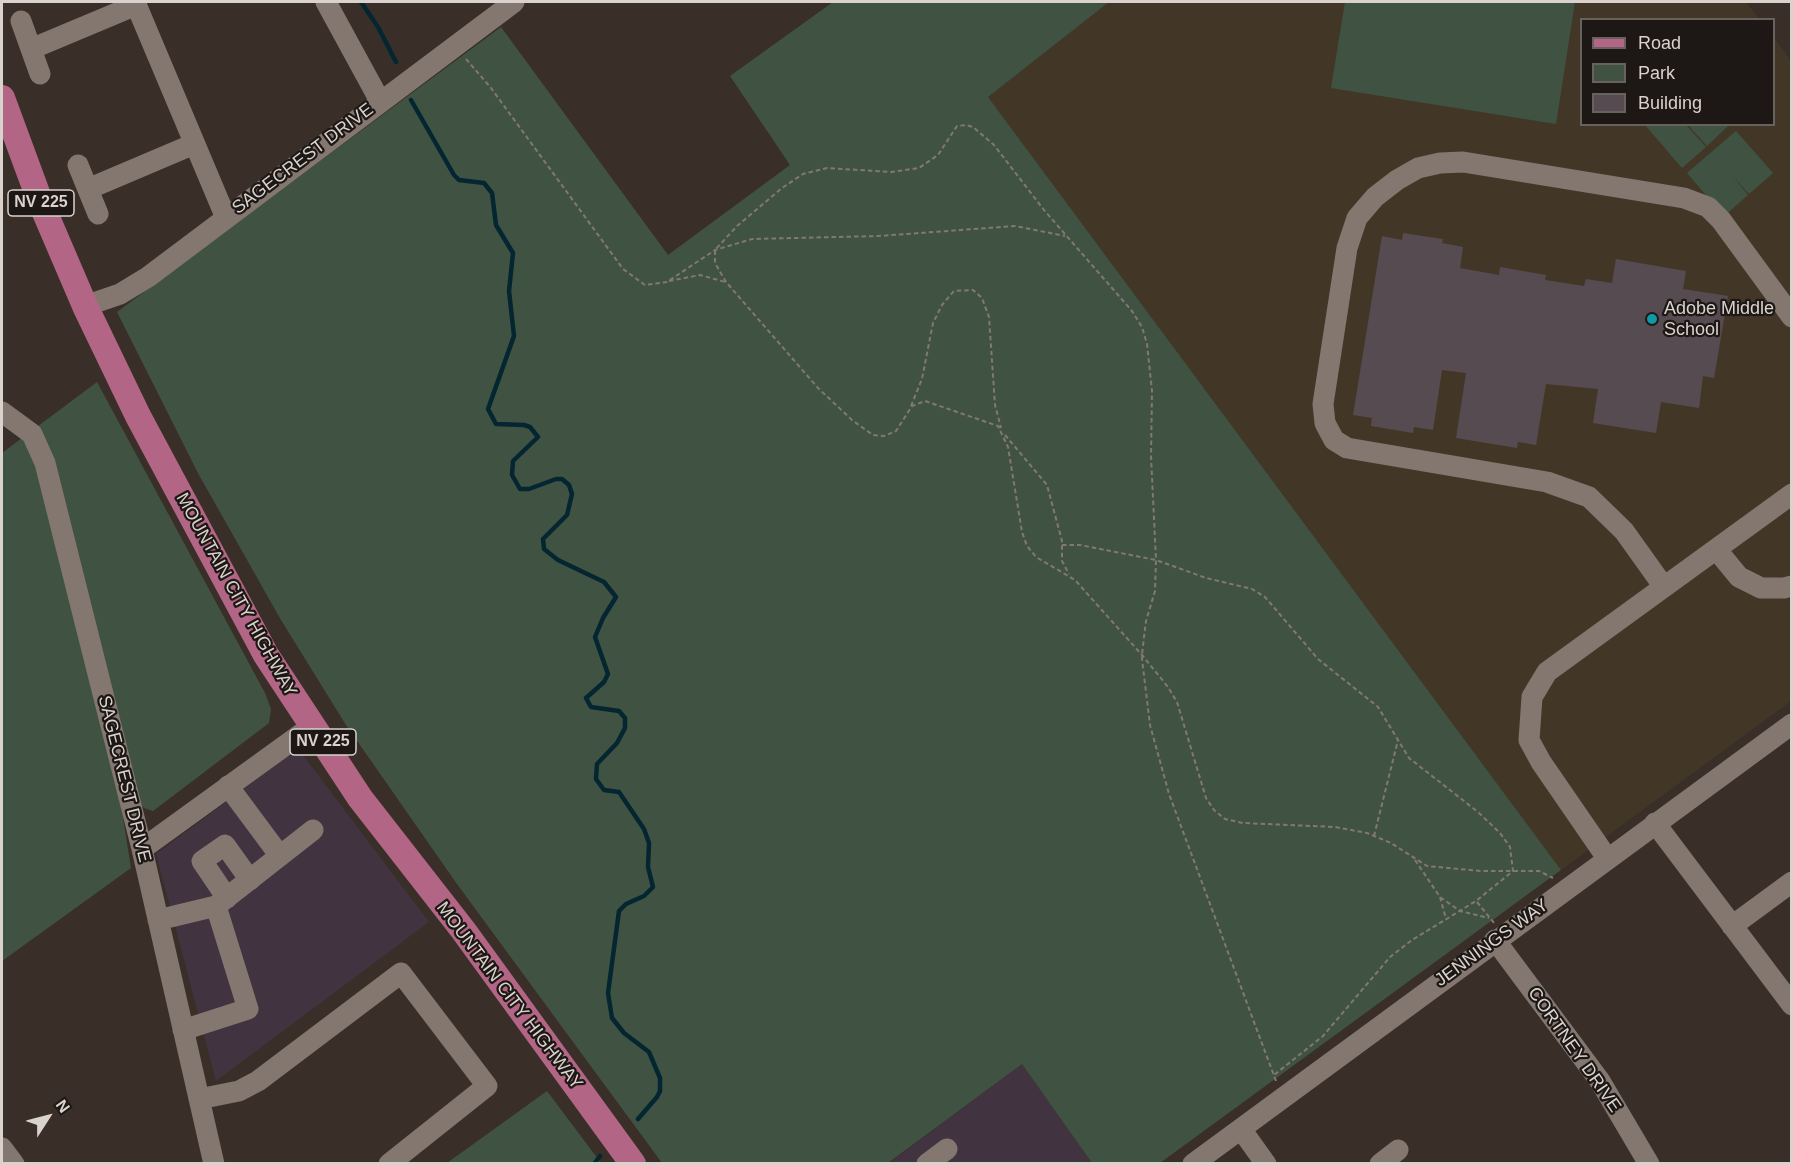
<!DOCTYPE html>
<style>
body{margin:0}
#map{position:relative;width:1793px;height:1165px;overflow:hidden;background:#392f28;font-family:Arial,sans-serif}
canvas{display:block}
.frame{position:absolute;inset:0;border:3px solid #d9d2cd;pointer-events:none}
.legend{position:absolute;left:1580px;top:18px;width:195px;height:108px;box-sizing:border-box;background:#1d1815;border:2px solid #68625f;margin:0;padding:8px 10px;list-style:none;font-size:18px;color:#d9d2cd}
.legend li{display:flex;align-items:center;gap:12px;height:30px}
.legend b{width:30px;border:2px solid #68625f}
.north{position:absolute;left:18px;top:1087px;width:60px;height:60px;-webkit-text-stroke:4px #1d1815;paint-order:stroke;rotate:54deg;font-size:16px;font-weight:700;line-height:24px;text-align:center;color:#d9d2cd}
.north::after{content:'';display:block;margin:auto;width:21px;height:27px;background:#d9d2cd;clip-path:polygon(50% 0,100% 100%,50% 72%,0 100%)}
</style>
<div id="map">
<canvas width="1793" height="1165"></canvas>
<div class="frame"></div>
<ul class="legend">
<li><b style="height:8px;background:#b26584"></b>Road</li>
<li><b style="height:16px;background:#405343"></b>Park</li>
<li><b style="height:16px;background:#574b52"></b>Building</li>
</ul>
<div class="north">N</div>
</div>
<script>
const ctx = document.querySelector('canvas').getContext('2d');
ctx.lineJoin = 'round';
function fill(path, color) { ctx.fillStyle = color; ctx.fill(path, 'evenodd'); }
const toPath = rows => new Path2D(rows.map(r => 'M' + r).join(''));
function stroke(path, color, width, dash) { ctx.strokeStyle = color; ctx.lineWidth = width; ctx.lineCap = dash ? 'butt' : 'round'; ctx.setLineDash(dash || []); ctx.stroke(path); }
function write(font, color, halo, rows, align = 'center') {
  ctx.font = font + ' Arial,sans-serif'; ctx.lineWidth = 4.5; ctx.setLineDash([]); ctx.textBaseline = 'middle'; ctx.strokeStyle = halo; ctx.fillStyle = color; for (const [text, x, y, turn = 0] of rows) {
    ctx.save(); ctx.translate(x, y); ctx.rotate((+turn || 0) * Math.PI / 180); ctx.textAlign = isNaN(turn) ? turn : align; if (halo) ctx.strokeText(text, 0, 0); ctx.fillText(text, 0, 0); ctx.restore();
  }
}
fill(toPath([
 [303,755,429,922,216,1081,156,854,288,756],
 [1022,1064,1092,1163,888,1164]
]), '#423340');
fill(toPath([
 [1109,2,1746,2,1759,19,1582,20,1582,124,1774,124,1774,38,1791,61,1791,701,1561,870,988,97]
]), '#423727');
fill(toPath([
 [833,2,1109,2,988,97,1561,870,1160,1163,1092,1163,1022,1064,888,1163,662,1163,457,884,346,725,281,620,199,475,117,312,501,27,668,255,790,165,730,76],
 [1345,2,1575,2,1556,124,1331,88],
 [1730,124,1707,146,1688,125,1688,124],
 [1645,125,1686,125,1706,147,1682,168],
 [1736,131,1773,173,1749,194,1732,175,1748,195,1724,216,1687,173],
 [97,382,265,693,271,709,269,723,153,811,144,808,138,802,120,799,131,868,2,961,2,453],
 [547,1091,601,1163,447,1163]
]), '#405343');
stroke(toPath([
 [361,2,378,27,396,62],
 [411,100,454,175,459,180,484,183,492,193,496,225,513,253,509,291,514,336,488,409,496,424,524,425,530,427,538,437,513,461,512,475,520,489,529,489,556,479,562,479,569,485,572,494,567,515,543,539,544,549,558,560,604,582,616,597,603,618,595,637,608,674,604,682,586,698,591,707,619,711,625,718,625,728,617,743,597,764,596,779,604,790,619,792,644,829,649,843,648,867,653,887,644,896,626,904,619,911,608,993,612,1018,624,1033,649,1052,660,1078,660,1091,657,1097,638,1119],
 [594,1164,600,1156]
]), '#042631', 4.5);
fill(toPath([
 [1403,233,1443,239,1442,243,1463,247,1460,268,1499,275,1500,267,1546,275,1545,280,1584,286,1586,279,1612,283,1616,259,1686,271,1683,289,1728,296,1714,378,1703,376,1699,408,1661,402,1656,433,1593,423,1598,389,1546,384,1536,445,1518,442,1517,448,1456,438,1466,373,1442,370,1433,430,1414,427,1413,433,1371,426,1372,418,1353,415,1382,236,1402,240]
]), '#574b52');
stroke(toPath([
 [466,59,491,88,623,269,645,285,667,282,715,250,752,239,879,236,1015,226,1065,236],
 [669,281,700,275,725,282],
 [911,406,922,379,933,323,942,305,954,291,973,290,982,298,989,317,995,405,1001,428],
 [1005,435,1047,485,1062,541,1062,561,1069,574],
 [1062,545,1080,545,1156,560,1206,578,1252,589,1265,597,1318,659,1378,707,1409,758,1478,812,1500,833,1510,847,1513,871,1476,901,1412,940,1390,957,1323,1036,1274,1075],
 [1374,836,1398,740],
 [1415,860,1440,897,1460,911,1489,918],
 [1440,897,1446,919],
 [1477,902,1494,923],
 [1276,1081,1169,794,1150,725,1142,659,1142,655,1144,637,1146,621,1155,591,1156,560,1151,456,1152,391,1147,344,1142,327,1132,311,1044,210,994,145,973,127,966,125,957,126,938,155,919,168,891,172,827,168,803,174,782,188,737,226,715,250,715,263,726,282,818,388,852,420,873,435,884,436,896,431,912,406,925,401,998,426,1008,447,1022,532,1027,546,1036,557,1075,580,1142,655,1168,687,1177,702,1206,798,1214,810,1225,819,1243,823,1335,827,1367,833,1391,843,1427,866,1481,871,1539,871,1553,878]
]), '#817872', 2, [4.5, 3]);
stroke(toPath([
 [135,2,226,218],
 [326,2,380,101],
 [21,21,40,74],
 [31,49,136,5],
 [78,165,98,214],
 [88,189,194,144],
 [85,306,120,294,148,277,514,2],
 [2,412,32,434,45,463,142,849,214,1164],
 [1716,549,1739,577,1761,588,1784,588,1792,586],
 [1664,587,1624,531,1589,497,1547,482,1347,448,1334,440,1325,423,1323,404,1347,248,1357,218,1375,197,1397,180,1418,168,1440,163,1463,162,1684,198,1708,207,1721,220,1792,317],
 [228,786,280,856],
 [1655,823,1792,1005],
 [142,849,312,726],
 [1607,858,1541,762,1529,740,1532,697,1547,672,1792,494],
 [227,898,202,861,225,845,250,880],
 [216,906,313,830],
 [158,920,216,906,248,1009,183,1030],
 [1732,926,1792,882],
 [1495,940,1600,1081,1649,1164],
 [199,1099,239,1091,258,1081,401,973,487,1086,389,1164],
 [1241,1129,1266,1164],
 [2,1148,14,1164],
 [927,1164,947,1149],
 [1193,1164,1792,724],
 [1380,1164,1398,1150]
]), '#83776f', 21);
stroke(toPath([
 [2,98,40,201,85,306,138,416,266,655,360,798,463,930,633,1164]
]), '#b26584', 26);
for (const [x, y, r, color] of [
 [1652,319,6,"#0f9aa8"]
]) { const dot = new Path2D(); dot.arc(x, y, r, 0, 2 * Math.PI); ctx.fillStyle = color; ctx.fill(dot); stroke(dot, '#1d1815', 2); }
for (const [x, y, w] of [
 [41,203,66],
 [323,742,66]
]) { const box = new Path2D(); box.roundRect(x - w / 2, y - 13, w, 26, 4.5); ctx.fillStyle = '#1d1815'; ctx.fill(box); stroke(box, '#d9d2cd', 1.5); }
write('bold 16px', '#d9d2cd', null, [
 ["NV 225",41,203],
 ["NV 225",323,742]
]);
write('18px', '#d9d2cd', '#1d1815', [
 ["SAGECREST DRIVE",303,159,-37],
 ["MOUNTAIN CITY HIGHWAY",236,595,61],
 ["SAGECREST DRIVE",124,779,76],
 ["JENNINGS WAY",1492,943,-36],
 ["MOUNTAIN CITY HIGHWAY",509,996,53],
 ["CORTNEY DRIVE",1574,1050,55]
]);
write('18px', '#d9d2cd', '#1d1815', [
 ["Adobe Middle",1664,309],
 ["School",1664,330]
], 'left');
</script>
